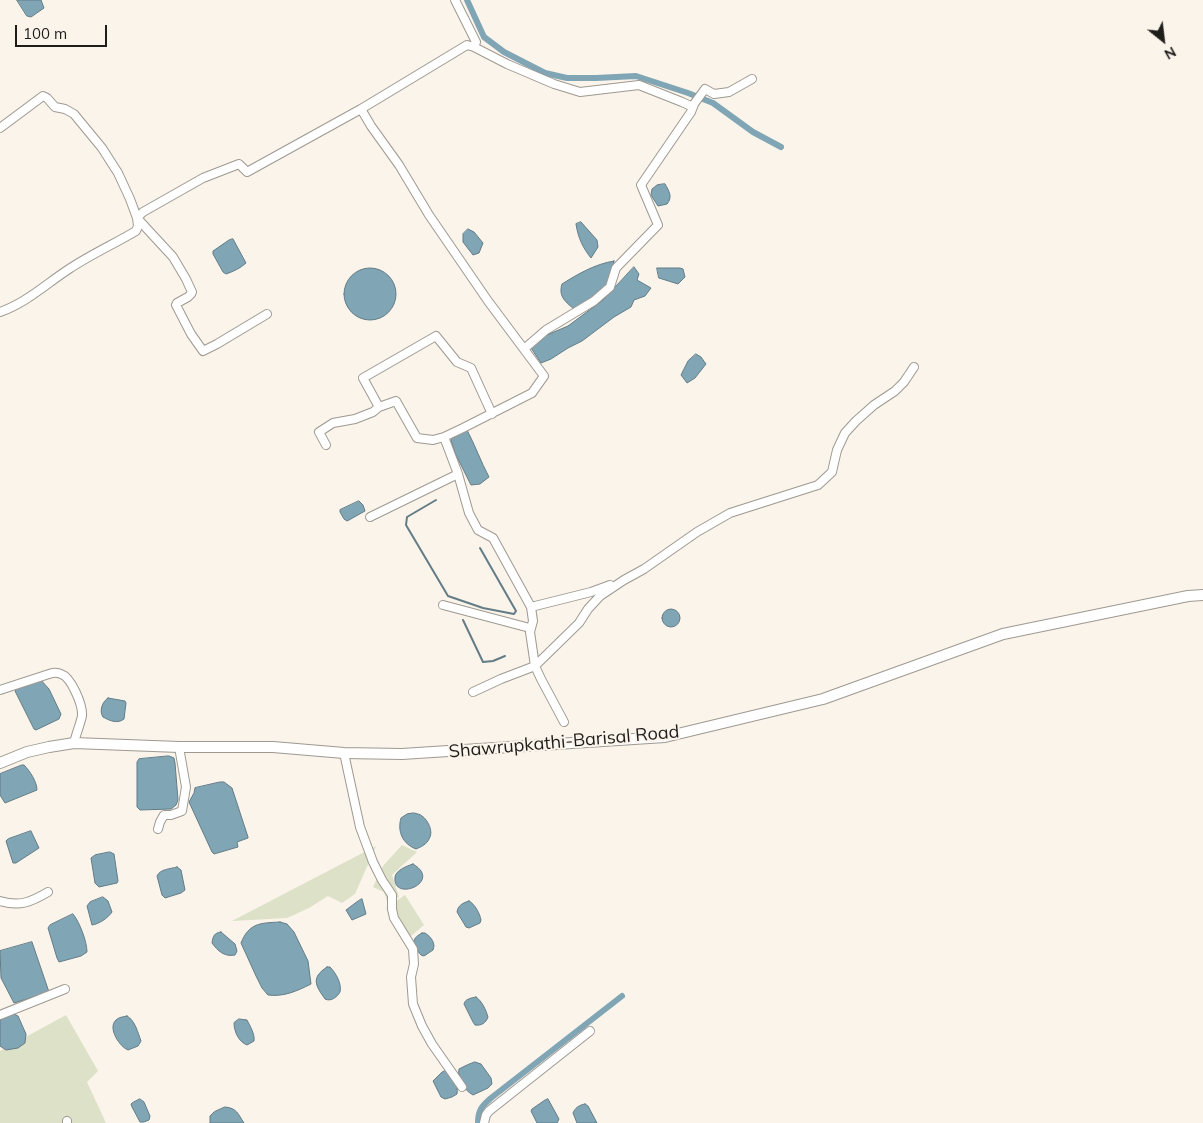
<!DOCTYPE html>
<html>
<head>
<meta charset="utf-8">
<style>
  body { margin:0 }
  #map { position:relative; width:1203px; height:1123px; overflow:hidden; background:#faf4eb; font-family:Mulish,sans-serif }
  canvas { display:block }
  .north { position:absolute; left:1138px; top:15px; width:50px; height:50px; -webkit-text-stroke:4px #faf4eb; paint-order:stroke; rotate:151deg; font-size:14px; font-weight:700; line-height:20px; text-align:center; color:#1f1d1a }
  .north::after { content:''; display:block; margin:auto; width:18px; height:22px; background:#1f1d1a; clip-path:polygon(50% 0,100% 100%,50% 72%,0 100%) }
  .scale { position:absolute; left:15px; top:25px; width:92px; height:22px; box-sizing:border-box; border:2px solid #1f1d1a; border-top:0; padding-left:6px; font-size:15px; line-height:18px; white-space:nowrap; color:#1f1d1a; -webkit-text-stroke:4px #faf4eb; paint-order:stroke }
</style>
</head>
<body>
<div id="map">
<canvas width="1203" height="1123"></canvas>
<div class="north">N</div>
<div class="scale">100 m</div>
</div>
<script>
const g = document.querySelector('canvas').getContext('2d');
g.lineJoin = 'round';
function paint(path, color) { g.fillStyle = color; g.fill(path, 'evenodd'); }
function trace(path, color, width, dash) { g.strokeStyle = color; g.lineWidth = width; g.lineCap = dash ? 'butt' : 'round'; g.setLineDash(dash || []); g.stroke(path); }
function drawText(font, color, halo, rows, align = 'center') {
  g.font = font + ' Mulish,sans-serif'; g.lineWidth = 4; g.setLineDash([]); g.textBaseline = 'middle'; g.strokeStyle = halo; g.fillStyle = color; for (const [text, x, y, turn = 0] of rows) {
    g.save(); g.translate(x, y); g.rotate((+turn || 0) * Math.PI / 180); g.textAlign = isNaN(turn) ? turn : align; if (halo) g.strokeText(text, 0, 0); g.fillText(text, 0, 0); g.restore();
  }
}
paint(new Path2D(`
  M402 845 417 852 392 875 399 897 388 904 384 892 373 887 383 866Z
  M376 846 355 894 342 903 328 896 309 908 287 918 232 921Z
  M405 895 424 925 405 941 386 908Z
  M66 1015 98 1071 87 1082 106 1123H0V1051Z`), '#dce1c7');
const water = new Path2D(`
  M17 0H41L44 8 31 17 27 16Z
  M665 184C669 191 673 197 667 204L658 206 651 195 652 189 657 185Z
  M581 222 597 240 598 247 591 258C583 248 578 238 576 224Z
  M468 229 474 232 483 243 479 253 473 255 463 242V234Z
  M233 239 246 263C241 268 232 272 226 274L223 272 213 254V251L229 240Z
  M614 261 608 282 599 294 575 310C566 302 558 297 562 284 578 274 595 264 614 261Z
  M634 267 639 274 637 280 651 288 645 296 634 300 631 307 614 317 582 341 568 348 551 359 541 363 531 348 547 335 568 326 603 300Z
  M657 268H680L683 269 685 277 678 284 659 278Z
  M344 294a26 26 0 1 1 52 0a26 26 0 1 1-52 0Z
  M696 354 701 357 706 364 695 378 687 383 681 375 688 361Z
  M467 430C475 445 481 462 489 477L480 484 471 485 455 453 451 440Z
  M359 501 363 505 365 511 349 520 347 521 344 519 340 512V510Z
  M662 618a9 9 0 1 1 18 0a9 9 0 1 1-18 0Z
  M36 679H40L49 689 61 714 59 719 36 730 34 729 15 691 17 689Z
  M108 698 125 701 126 703 124 719C118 724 110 721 103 717 99 711 102 702 108 698Z
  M169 756 174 758 175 763 178 800 176 805 171 809 140 810 137 807V762L139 759Z
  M22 765H24C30 771 37 782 37 790L5 803 0 795V774Z
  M220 782H224L232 788 248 837V838L237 842 238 847 214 854 212 852 189 802 194 793 195 788Z
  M414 813C417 814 420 814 422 816 428 820 434 832 429 839 427 844 421 847 416 849 403 844 397 832 401 818L407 814Z
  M31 831 39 848 16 863H13L6 841 8 839Z
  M110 852 114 854 118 881 117 883 99 887 95 883 91 858 95 855Z
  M413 864C444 882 392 903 395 877 396 870 407 866 413 864Z
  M177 867 181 870 185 890 181 893 165 898 162 895 157 876C160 869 170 869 177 867Z
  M103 897 108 901 112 912C108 918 99 924 92 925L87 906 90 902Z
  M362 899 366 914 352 920 346 910 358 901Z
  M469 901C475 904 480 914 481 920L480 923 469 928 466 927 457 912C458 905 463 903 469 901Z
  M73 914C79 921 87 941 87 952L81 956 59 962 57 958 48 928 50 925Z
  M280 922 287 924 294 932 308 961 311 984C297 991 284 997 268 995L262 988 256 976 241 943C249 923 260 923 280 922Z
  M221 932 235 944 237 951 235 955C224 957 218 951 212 943 213 936 214 933 221 932Z
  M422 933H425C431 937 436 943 433 950L424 956 421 955C413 946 409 940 422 933Z
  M32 942 49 992 14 1003 1 978 0 951Z
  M327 967H330C336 973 342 984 340 992 337 997 331 1002 325 999 316 986 310 978 327 967Z
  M476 997C482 1001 486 1010 488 1017 486 1023 481 1026 475 1025L473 1022 464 1004C465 999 471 998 476 997Z
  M14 1014 18 1016 26 1034 25 1043 18 1048 6 1050 0 1046V1020L7 1016Z
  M127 1016C135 1020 138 1033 141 1041L138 1046 128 1050C120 1047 107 1028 116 1020 119 1017 123 1017 127 1016Z
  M239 1019 247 1020C250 1026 255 1034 254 1041L247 1045C239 1042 234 1032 234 1023Z
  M475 1062 481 1064 491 1078 492 1084 488 1088 473 1095C464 1090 457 1079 459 1069L467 1065Z
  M445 1071C452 1076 459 1085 457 1094L452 1097 445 1099 441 1097 433 1081 442 1072Z
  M140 1099 144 1102 150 1116 149 1120 144 1122H140L132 1107 131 1104 132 1103Z
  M548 1099 559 1119 557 1123H537L531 1111 532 1109 545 1100Z
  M585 1104 588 1106 597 1123H577L573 1113C575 1108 579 1105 585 1104Z
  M225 1107C237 1108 238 1114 244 1123H210V1116L214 1112Z`);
paint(water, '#80a5b5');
trace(water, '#637c86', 1);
trace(new Path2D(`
  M436 500 407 517 406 525 448 596 483 608 514 614 516 611 480 548
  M463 620 483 662 493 661 505 656`), '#637c86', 2);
trace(new Path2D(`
  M467 0 484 37 504 52 545 73 567 78H596L636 76 688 93 713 103 753 132 781 147
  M478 1123C478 1110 482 1106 491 1098L622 996`), '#80a5b5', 6);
const minor = new Path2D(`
  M455 0 476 42 474 47
  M361 109 371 126 399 165 429 215 488 301 544 376 532 393 463 428 444 437 458 474 469 513 478 530 493 538 531 607 533 621 530 632 535 666 501 679 473 692
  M0 128 43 96 47 98 55 107 65 109 74 114 102 148 118 173 130 199 137 218 173 257 186 279 192 292 191 294 188 297 177 303 176 305 191 334 203 351 217 344 267 314
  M0 312C26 303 46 284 69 269 90 255 114 244 136 231L138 226 137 218 143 212 203 178 239 164 247 172 361 109 467 45 474 47 507 64 554 84 580 92 639 85 682 102 693 107
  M524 349 546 330 594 301 610 287 616 268 658 225 641 185 691 112 694 104 705 89 714 94 729 92 752 79
  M379 407 363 378 436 336 457 362 471 368 492 414
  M326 445 319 432 333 423 355 419 373 412 379 407 396 401 417 438 433 440 444 437
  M370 517 458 474
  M443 605 526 627
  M531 607 591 592 610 585
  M0 690 49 674C52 673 57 672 61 674 71 677 83 705 82 716 80 725 76 734 74 743
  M564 722 541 679 535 666 579 623 588 609 600 596 624 580 644 569 697 532 730 513 818 485 832 472 837 450 845 433 856 421 874 405 895 391 904 382 914 367
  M344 753 360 827 373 862 382 880 392 895V909L394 918 413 949 414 964 411 977 413 1004 422 1026 432 1044 462 1087
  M158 829 160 822 164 815H171L182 811 186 787 179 747
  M0 901C20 907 31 902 48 892
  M0 1015 65 989
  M67 1121V1123
  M484 1123 486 1115 489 1111 590 1031`);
const secondary = new Path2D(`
  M0 763 27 752 49 747 74 743 179 747H273L344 753 402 754 665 737 823 699 1003 634 1188 596 1203 595`);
trace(minor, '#9e9991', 10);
trace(secondary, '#9e9991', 12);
trace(minor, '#fff', 8);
trace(secondary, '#fff', 10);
drawText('18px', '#1f1d1a', '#faf4eb', [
  ["Shawrupkathi-Barisal Road",564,742,-5]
]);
</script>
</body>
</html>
